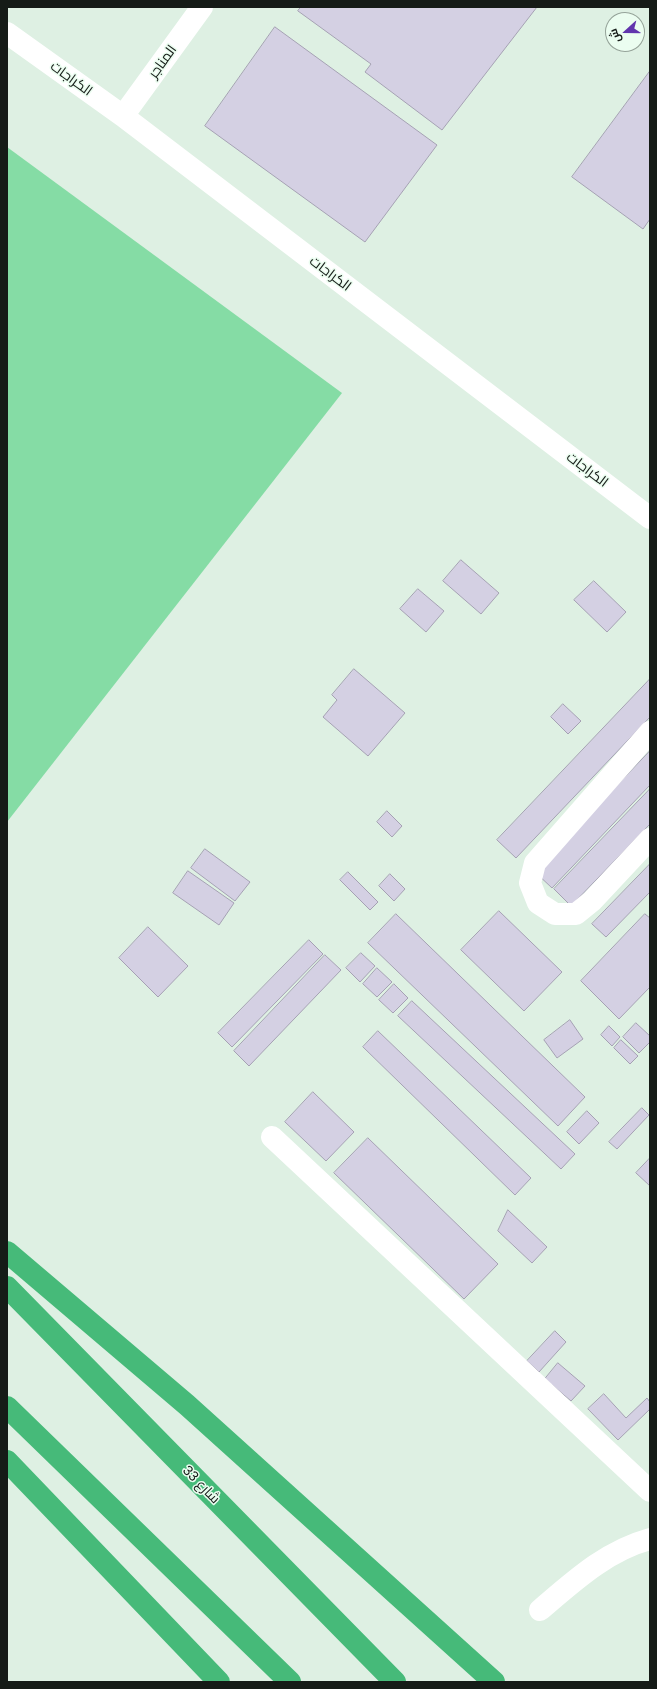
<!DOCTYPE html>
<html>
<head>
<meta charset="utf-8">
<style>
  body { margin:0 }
  #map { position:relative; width:657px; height:1689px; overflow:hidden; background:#def0e3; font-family:Arial,Cairo,sans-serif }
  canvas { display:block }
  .frame { position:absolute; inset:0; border:8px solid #151b17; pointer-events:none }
  .north { position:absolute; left:605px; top:12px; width:40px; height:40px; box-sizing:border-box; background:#ebfdf0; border:1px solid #95a399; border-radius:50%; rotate:249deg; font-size:11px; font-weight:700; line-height:16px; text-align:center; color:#151b17 }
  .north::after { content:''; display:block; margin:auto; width:14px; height:18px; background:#6135ad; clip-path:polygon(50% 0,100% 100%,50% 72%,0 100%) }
</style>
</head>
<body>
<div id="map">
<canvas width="657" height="1689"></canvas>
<div class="frame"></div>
<div class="north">ش</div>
</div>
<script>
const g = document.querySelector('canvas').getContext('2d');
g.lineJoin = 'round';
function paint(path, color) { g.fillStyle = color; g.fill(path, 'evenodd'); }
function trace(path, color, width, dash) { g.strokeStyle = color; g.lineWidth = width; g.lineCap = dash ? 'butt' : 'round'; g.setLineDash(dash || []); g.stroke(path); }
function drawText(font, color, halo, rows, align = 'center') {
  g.font = font + ' Arial,Cairo,sans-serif'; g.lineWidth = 3; g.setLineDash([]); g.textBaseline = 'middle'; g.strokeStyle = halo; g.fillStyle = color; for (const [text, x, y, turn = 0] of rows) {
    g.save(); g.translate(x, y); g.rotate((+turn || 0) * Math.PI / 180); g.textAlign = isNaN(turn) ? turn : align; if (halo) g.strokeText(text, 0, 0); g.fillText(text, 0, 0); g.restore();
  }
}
paint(new Path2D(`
  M7 147 342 393 7 822Z`), '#85dca5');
const building = new Path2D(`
  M301 7H537L442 130 365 72 371 64 298 11Z
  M275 27 437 145 365 242 205 126Z
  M650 71V219L643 229 572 177Z
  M461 560 499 593 481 614 443 581Z
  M594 581 626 612 607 632 574 600Z
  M418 589 444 611 426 632 400 609Z
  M354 669 405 713 368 756 323 717 337 700 332 695Z
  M650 679V717L516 858 497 840Z
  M563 704 581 721 568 734 551 717Z
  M650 751V785L552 888 535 872Z
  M650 789V824L571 906 554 889Z
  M387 811 402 826 392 837 377 822Z
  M205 849 250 882 235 901 191 868Z
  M650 864V892L606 937 592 924Z
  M188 871 234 903 219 925 173 893Z
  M348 872 378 902 370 910 340 880Z
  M390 874 405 889 394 901 379 886Z
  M499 911 562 972 524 1011 461 950Z
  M396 914 585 1097 558 1126 368 943Z
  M645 914 650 918V987L619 1019 581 981Z
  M148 927 188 966 158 997 119 958Z
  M309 940 323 954 232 1047 218 1033Z
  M361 953 375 966 360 982 346 968Z
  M325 955 341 970 249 1066 234 1051Z
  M377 968 392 982 377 997 363 984Z
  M394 984 408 998 393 1013 379 1000Z
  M412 1001 575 1154 561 1169 398 1016Z
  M570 1020 583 1039 557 1058 544 1040Z
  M636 1023 650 1036V1042L639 1053 623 1037Z
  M609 1026 620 1037 612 1046 601 1035Z
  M378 1031 531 1178 515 1195 363 1047Z
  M621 1040 638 1056 630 1064 614 1048Z
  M313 1092 354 1132 326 1161 285 1122Z
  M642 1108 649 1115 617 1149 609 1142Z
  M587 1111 599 1123 579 1144 567 1132Z
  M368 1138 498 1264 464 1299 334 1173Z
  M650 1158V1186L636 1173Z
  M508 1210 547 1247 532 1263 498 1231Z
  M555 1331 566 1342 539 1372 527 1361Z
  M558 1363 585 1386 571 1401 545 1379Z
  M604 1394 626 1418 647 1398 650 1402V1409L618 1440 588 1409Z`);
paint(building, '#d4d0e3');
trace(building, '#a5a1b3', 1);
trace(new Path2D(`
  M7 33 123 116 650 518
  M123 116 202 7
  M650 732 535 863 530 883 538 903 555 914H576L592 901 650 839
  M272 1137 650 1491
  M540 1610C574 1581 606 1551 650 1539`), '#fff', 22);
trace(new Path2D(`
  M7 1252 187 1405 494 1682
  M7 1287 395 1682
  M7 1407 290 1682
  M7 1461 219 1682`), '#46ba79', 22);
drawText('14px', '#151b17', '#ebfdf0', [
  ["المناجر",163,62,-54],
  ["الكراجات",71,79,36],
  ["الكراجات",330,274,37],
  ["الكراجات",587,470,37],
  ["شارع 33",201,1485,46]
]);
</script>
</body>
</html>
